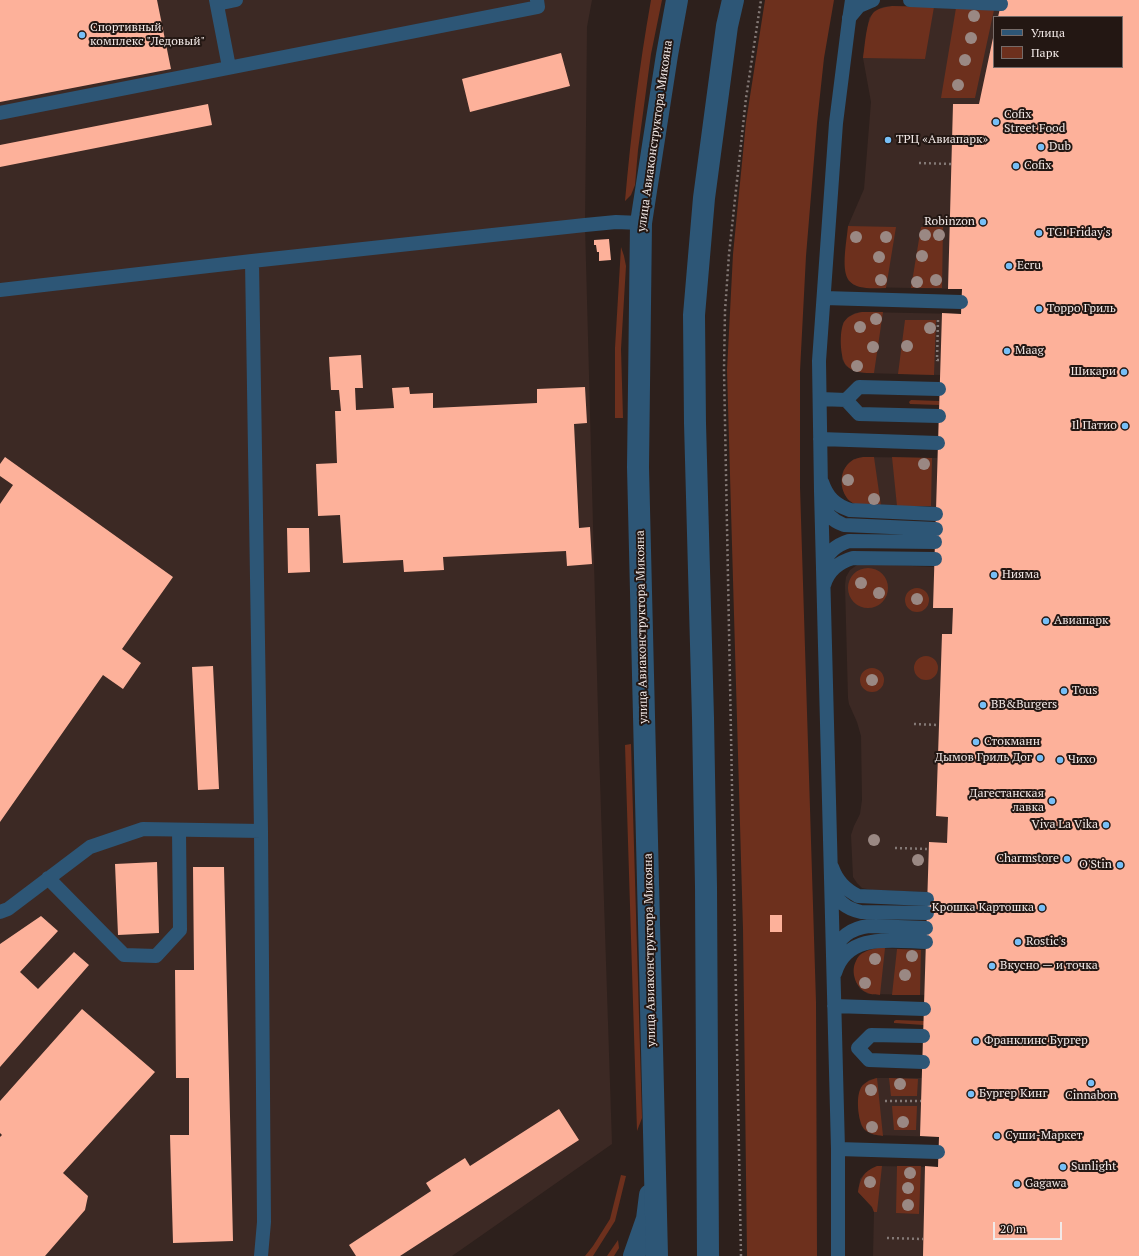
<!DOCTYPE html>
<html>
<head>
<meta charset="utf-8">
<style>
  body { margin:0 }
  #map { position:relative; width:1139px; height:1256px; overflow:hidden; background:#2d201c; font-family:"PT Serif",serif }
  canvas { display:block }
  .legend { position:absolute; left:993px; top:16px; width:130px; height:52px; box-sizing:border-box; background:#231713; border:1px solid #766b68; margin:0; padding:5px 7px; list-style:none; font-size:12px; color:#f2e9e7 }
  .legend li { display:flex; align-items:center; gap:8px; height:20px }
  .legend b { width:20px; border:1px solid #766b68 }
  .scale { position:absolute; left:993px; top:1222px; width:69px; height:18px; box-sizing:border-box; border:2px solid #f2e9e7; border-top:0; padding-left:5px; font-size:12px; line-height:14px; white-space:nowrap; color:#f2e9e7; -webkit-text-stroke:3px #231713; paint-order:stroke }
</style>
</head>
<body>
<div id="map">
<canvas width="1139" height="1256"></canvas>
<ul class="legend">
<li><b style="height:5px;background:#2d5676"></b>Улица</li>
<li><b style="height:11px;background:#6d301d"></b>Парк</li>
</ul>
<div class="scale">20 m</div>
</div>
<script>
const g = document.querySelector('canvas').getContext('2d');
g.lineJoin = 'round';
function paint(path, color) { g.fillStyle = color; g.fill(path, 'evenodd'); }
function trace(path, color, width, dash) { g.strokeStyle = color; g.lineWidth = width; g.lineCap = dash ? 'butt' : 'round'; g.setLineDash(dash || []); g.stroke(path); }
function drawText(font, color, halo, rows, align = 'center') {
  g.font = font + ' "PT Serif",serif'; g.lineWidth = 4; g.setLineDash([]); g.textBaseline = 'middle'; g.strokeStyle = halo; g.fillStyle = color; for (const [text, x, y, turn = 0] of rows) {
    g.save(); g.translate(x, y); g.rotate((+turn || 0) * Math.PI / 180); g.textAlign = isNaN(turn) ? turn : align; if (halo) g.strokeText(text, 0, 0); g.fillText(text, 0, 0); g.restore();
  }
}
paint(new Path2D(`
  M0 0H592L587 27 585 225 599 750 612 1144 452 1256H0Z
  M1139 0V1256H873L874 1212 872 1207 858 1192 860 1179 865 1173 877 1166 938 1167 939 1137 874 1135 866 1131 861 1125 859 1115 858 1099 860 1090 863 1085 869 1080 877 1078H922L925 995 868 994 860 989 856 982 854 970 856 961 861 954 877 948 926 950 928 892 872 890 862 888 857 883 853 877 851 835 854 826 860 814 862 800 861 736 857 722 849 704 848 698 845 585 846 577 850 570 857 565 869 564 934 567 936 507 866 505 848 500 844 493 842 477 843 471 848 464 854 459 863 457 937 458 940 375 863 373 854 371 846 366 842 359V333L843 323 848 317 855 313 862 312 961 314 962 289 861 287 854 285 848 280 846 273 848 226 864 189 871 102 863 58 869 18 875 11 883 7 892 6 999 10ZM994 17H1122V67H994Z`), '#3c2924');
paint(new Path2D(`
  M651 0H662L651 54 638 150 635 185 631 195 625 201C631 134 639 67 651 0Z
  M765 0H834L824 58 817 123 806 256 800 371V487L816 1002 817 1256H747L743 929 727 370 733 254 746 122Z
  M892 6 934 7 925 59 863 58C865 46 866 20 874 12 879 8 886 7 892 6Z
  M956 8 994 10 975 98H941Z
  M848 226 896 227 886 288C878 288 868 289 860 287 856 286 850 283 848 279 841 268 847 239 848 226Z
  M921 227H943L942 288H911Z
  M621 247 624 256 626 266 621 349 623 418H615V348Z
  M862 312H883L874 373C864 373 853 373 846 365 840 358 839 331 844 322 848 316 855 313 862 312Z
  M905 320H936L934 375 898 374Z
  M911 400 939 401V405L910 404 909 402Z
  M863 457H874L881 506C873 505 862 507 855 504 840 498 837 474 849 463 853 459 858 458 863 457Z
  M892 457 932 458 931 506H897Z
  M848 588a20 20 0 1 1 40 0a20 20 0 1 1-40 0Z
  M905 600a12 12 0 1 1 24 0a12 12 0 1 1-24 0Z
  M914 668a12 12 0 1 1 24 0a12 12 0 1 1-24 0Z
  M860 680a12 12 0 1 1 24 0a12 12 0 1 1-24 0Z
  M631 744 642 1118 637 1131 625 745Z
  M877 948H885L880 995C876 994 871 995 868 993 856 989 850 972 856 961 859 952 869 950 877 948Z
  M897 949 921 950 920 995H892Z
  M896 1020 924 1021V1025L894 1023V1021Z
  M877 1078 883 1136C876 1135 870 1134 865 1130 858 1123 856 1099 860 1090 862 1083 870 1080 877 1078Z
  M889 1078 918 1079 917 1096H891Z
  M892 1106H917L916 1130H894Z
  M877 1166H882L877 1212H874L872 1207 858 1192C860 1178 864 1171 877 1166Z
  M897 1166H921L919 1214 896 1213Z
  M621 1175 626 1176 615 1221 593 1256H585L593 1246 610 1219Z
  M618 1240 619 1248 614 1256H607Z`), '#6d301d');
paint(new Path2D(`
  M0 0H157L171 69 0 102Z
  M1002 0H1139V1256H923L925 1166 938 1167 939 1137 920 1136 929 842 947 843 948 817 936 816 942 634H952L953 608H933L942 313 961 314 962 289H948L953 104H979L993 38 994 67H1122V17H998Z
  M561 53 570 86 470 112 462 79Z
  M208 104 212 125 0 167V145Z
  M609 239 611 260 599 261V252H597L596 245H594V240Z
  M361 355 363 388H355L356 410 394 408 392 388 409 387 410 394 433 393V408L537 403V389L585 387 587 423 574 424 579 528 590 527 592 564 567 566 566 551 443 557 444 570 404 572 403 560 343 563 340 515 318 516 316 464 337 463 335 411H341L339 390H331L329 357Z
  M5 457 173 577 122 649 141 663 123 689 103 675 0 822V504L13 485 0 476V464Z
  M287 528H309L310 572 288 573Z
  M213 666 219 789 198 790 192 667Z
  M157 862 159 933 118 935 115 864Z
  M193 867H224L233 1241 173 1243 170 1135H189V1078H176L175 970H194Z
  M770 915H782V932H770Z
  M41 916 58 931 20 972 38 989 74 952 89 965 0 1067V944Z
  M82 1009 155 1072 63 1173 88 1196 85 1210 45 1256H0V1137L2 1135 0 1133V1101Z
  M559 1109 579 1140 400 1256H356L349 1245 431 1191 426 1183 465 1158 470 1166Z`), '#fdb19a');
trace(new Path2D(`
  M919 163 951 164
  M938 320 937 360H941
  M914 724 939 725
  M895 848 929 849
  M885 1101H921
  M887 1238 923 1239
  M741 1256 724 370 725 311 729 254 746 98 761 0`), '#847976', 2.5, [2, 3]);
trace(new Path2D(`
  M216 0 229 67
  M910 0 1001 4
  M217 4 236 0
  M849 18 859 6 873 0
  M0 113 538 7 537 0
  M252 261 261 831 264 1222 261 1256
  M0 290 252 261 585 225 616 222 641 223
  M824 298 961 302
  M820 399 846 400
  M939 416 859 414 846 400 859 387 939 389
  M820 439 938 443
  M822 482C827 497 835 505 850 510L936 514
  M822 502C825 514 833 521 844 525L936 529
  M823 566C827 552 836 545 849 541L935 542
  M824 585C828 571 839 562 853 558L935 559
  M832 867C837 881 845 889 858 896L927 899
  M48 878 124 955 156 956 180 930 179 830
  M832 888C837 902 847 909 861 912L927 913
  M0 912 8 909 90 847 143 829 261 831
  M834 955C837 937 852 928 869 926L926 928
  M835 973C847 932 892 941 926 942
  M834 1006 924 1009
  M923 1062 869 1060 858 1048 871 1035 923 1036
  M838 1149 938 1152
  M838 1256V1149L821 491 819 361 836 123 849 20 852 0`), '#2d5676', 14);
trace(new Path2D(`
  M634 1256 647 1219 650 1195`), '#2d5676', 22);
trace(new Path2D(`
  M657 1256 638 467 641 223 667 55 677 0
  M708 1256 706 887 703 718 695 423 694 315 704 198 727 26 733 0`), '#2d5676', 22);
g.fillStyle = '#9a8883';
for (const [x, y] of [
  [974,16],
  [971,38],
  [965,60],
  [958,85],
  [925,235],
  [939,235],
  [856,237],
  [886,237],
  [922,256],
  [879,257],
  [881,280],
  [936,280],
  [917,282],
  [876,319],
  [860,327],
  [930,328],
  [907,346],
  [873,347],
  [857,366],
  [924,464],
  [848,480],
  [874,499],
  [861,583],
  [879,593],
  [917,599],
  [872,680],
  [874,840],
  [918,860],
  [912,956],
  [875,959],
  [905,975],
  [865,983],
  [900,1084],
  [871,1090],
  [903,1122],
  [872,1127],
  [910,1173],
  [870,1182],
  [908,1188],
  [908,1205]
]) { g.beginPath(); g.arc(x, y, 6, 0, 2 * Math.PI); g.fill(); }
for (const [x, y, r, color] of [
  [82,35,4,"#77bff7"],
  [996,122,4,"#77bff7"],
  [888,140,4,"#77bff7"],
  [1041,147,4,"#77bff7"],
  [1016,166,4,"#77bff7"],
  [983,222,4,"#77bff7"],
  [1039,233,4,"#77bff7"],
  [1009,266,4,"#77bff7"],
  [1039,309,4,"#77bff7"],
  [1007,351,4,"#77bff7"],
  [1124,372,4,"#77bff7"],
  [1125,426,4,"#77bff7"],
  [994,575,4,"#77bff7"],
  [1046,621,4,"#77bff7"],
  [1064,691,4,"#77bff7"],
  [983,705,4,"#77bff7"],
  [976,742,4,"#77bff7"],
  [1040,758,4,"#77bff7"],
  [1060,760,4,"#77bff7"],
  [1052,801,4,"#77bff7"],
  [1106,825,4,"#77bff7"],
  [1067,859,4,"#77bff7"],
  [1120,865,4,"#77bff7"],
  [1042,908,4,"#77bff7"],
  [1018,942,4,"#77bff7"],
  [992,966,4,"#77bff7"],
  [976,1041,4,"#77bff7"],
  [1091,1083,4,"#77bff7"],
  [971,1094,4,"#77bff7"],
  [997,1136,4,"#77bff7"],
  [1063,1167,4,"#77bff7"],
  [1017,1184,4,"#77bff7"]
]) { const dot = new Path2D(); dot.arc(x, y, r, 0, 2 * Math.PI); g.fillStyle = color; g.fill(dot); trace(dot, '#231713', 1.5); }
drawText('12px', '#f2e9e7', '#231713', [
  ["Спортивный",90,28],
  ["комплекс \"Ледовый\"",90,42],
  ["Cofix",1004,115],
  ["Street Food",1004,129],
  ["ТРЦ «Авиапарк»",896,140],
  ["Dub",1049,147],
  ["Cofix",1024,166],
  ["Robinzon",975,222,"right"],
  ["TGI Friday's",1047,233],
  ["Ecru",1017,266],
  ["Торро Гриль",1047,309],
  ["Maag",1015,351],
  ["Шикари",1116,372,"right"],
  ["Il Патио",1117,426,"right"],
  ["Нияма",1002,575],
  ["Авиапарк",1054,621],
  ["Tous",1072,691],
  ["BB&Burgers",991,705],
  ["Стокманн",984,742],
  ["Дымов Гриль Дог",1032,758,"right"],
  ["Чихо",1068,760],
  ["Дагестанская",1044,794,"right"],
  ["лавка",1044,808,"right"],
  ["Viva La Vika",1098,825,"right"],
  ["Charmstore",1059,859,"right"],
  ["O'Stin",1112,865,"right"],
  ["Крошка Картошка",1034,908,"right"],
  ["Rostic's",1026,942],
  ["Вкусно — и точка",1000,966],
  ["Франклинс Бургер",984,1041],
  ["Бургер Кинг",979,1094],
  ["Cinnabon",1091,1096,"center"],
  ["Суши-Маркет",1005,1136],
  ["Sunlight",1071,1167],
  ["Gagawa",1025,1184]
], 'left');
drawText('12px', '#f2e9e7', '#231713', [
  ["улица Авиаконструктора Микояна",655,136,-82],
  ["улица Авиаконструктора Микояна",642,627,-91],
  ["улица Авиаконструктора Микояна",650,950,-91]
]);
</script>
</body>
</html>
